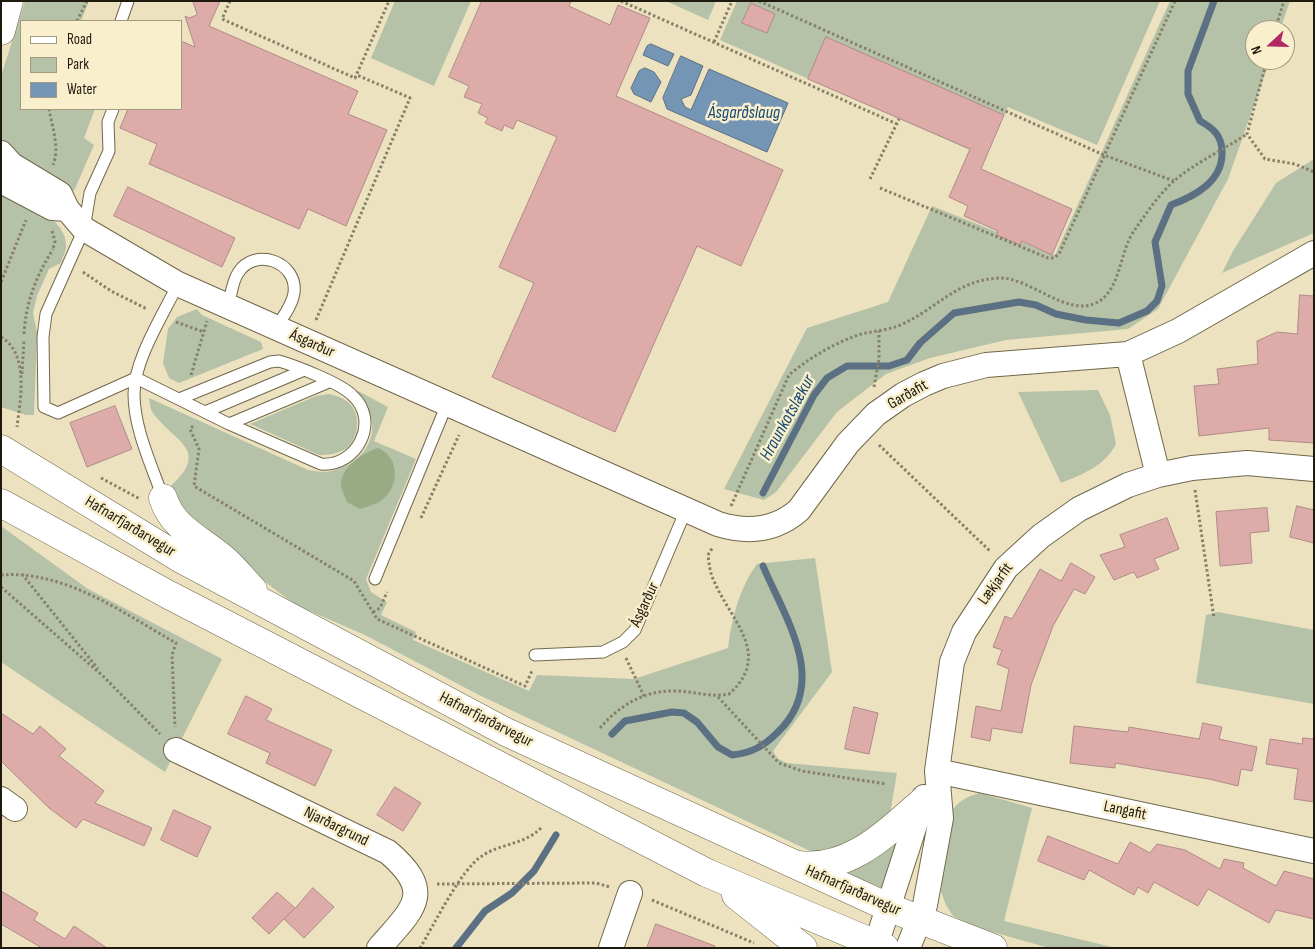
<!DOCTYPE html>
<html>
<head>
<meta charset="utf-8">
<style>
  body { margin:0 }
  #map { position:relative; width:1315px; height:949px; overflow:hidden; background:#ece2c0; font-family:"Sofia Sans Condensed",sans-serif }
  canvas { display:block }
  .frame { position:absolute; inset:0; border:2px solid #1e1a0e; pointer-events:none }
  .legend { position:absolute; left:20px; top:20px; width:162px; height:90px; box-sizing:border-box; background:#f9efcd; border:1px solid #a19a81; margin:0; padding:6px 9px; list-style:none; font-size:15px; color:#1e1a0e }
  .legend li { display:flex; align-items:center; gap:10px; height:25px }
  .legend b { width:25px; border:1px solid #a19a81 }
  .north { position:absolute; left:1245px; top:20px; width:50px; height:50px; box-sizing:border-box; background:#f9efcd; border:1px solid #a19a81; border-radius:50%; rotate:249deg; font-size:14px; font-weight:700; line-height:20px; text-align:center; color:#1e1a0e }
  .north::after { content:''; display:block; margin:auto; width:18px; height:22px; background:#b32863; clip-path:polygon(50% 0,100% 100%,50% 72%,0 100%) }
</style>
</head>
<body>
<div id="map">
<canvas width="1315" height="949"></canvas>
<div class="frame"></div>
<ul class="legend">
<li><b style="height:6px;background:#fff"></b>Road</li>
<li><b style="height:14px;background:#b5c2a7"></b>Park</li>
<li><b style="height:14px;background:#7595b4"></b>Water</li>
</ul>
<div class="north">N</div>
</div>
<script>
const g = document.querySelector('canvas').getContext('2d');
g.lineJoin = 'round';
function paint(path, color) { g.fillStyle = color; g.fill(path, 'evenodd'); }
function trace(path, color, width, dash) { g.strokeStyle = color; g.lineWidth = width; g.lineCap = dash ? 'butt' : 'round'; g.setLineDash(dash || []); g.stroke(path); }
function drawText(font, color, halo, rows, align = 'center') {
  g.font = font + ' "Sofia Sans Condensed",sans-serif'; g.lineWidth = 5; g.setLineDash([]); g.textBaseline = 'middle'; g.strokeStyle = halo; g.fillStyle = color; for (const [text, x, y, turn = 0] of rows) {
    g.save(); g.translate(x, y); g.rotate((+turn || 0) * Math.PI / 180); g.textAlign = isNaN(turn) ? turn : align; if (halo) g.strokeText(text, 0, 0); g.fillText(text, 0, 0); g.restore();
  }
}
paint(new Path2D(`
  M25 1H89L81 21H21V109H95L84 138 94 145 74 191 14 158 1 137V76Z
  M395 1H471L434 86 371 58Z
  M666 1H716L708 20Z
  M737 1H1160L1097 145 1008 107 986 157 720 40Z
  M1170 1H1290L1280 30H1255V60H1270L1228 179 1158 309 1128 329 1006 340 930 358 886 374 837 412 776 492 764 500 724 489 807 328 888 302 932 206 1055 255Z
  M1314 159V233L1222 273 1233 251 1276 183Z
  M1 190C22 201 69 218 66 248 65 253 62 258 61 263L49 269 37 296 33 313 37 332 34 415H26L1 407Z
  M197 309 202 315 261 342 263 349 179 383 169 378 163 363 168 329 177 317Z
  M1098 390 1110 415 1116 444C1105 466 1083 474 1061 483L1018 392Z
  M355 391 360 392 388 407 374 441 416 459 366 579 371 592 387 602 381 615 416 632 413 640 529 691 537 675 634 679 728 648C732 618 739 589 757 564L815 558 832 672 773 751 778 759 787 763 897 773 887 832 825 858 479 695 365 635 296 605 197 531 171 486C211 449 174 442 153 413 150 409 150 403 149 398L308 470C315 471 324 473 331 471 359 465 381 440 369 411 366 404 359 397 355 391Z
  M329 394C337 396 344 398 350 404 361 415 359 440 345 449 338 454 328 455 319 455L250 424 316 396Z
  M1 526 88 589 222 659 165 772 1 662Z
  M1218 612 1314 630V704L1196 683 1206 615Z
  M980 793 1032 808 1004 921 1116 948H1049L975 927 953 916 946 905 941 891 950 814C958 801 965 797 980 793Z
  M898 839 883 888 843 873Z`), '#b5c2a7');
paint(new Path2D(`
  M378 448C401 458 400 489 379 502 373 505 366 507 360 509L347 502C345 497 342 491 341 486 340 467 363 453 378 448Z`), '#98ab84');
const water = new Path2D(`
  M651 44 674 54 668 66 643 55 647 46Z
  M681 56 703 66 691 95 681 99 685 107 691 110 709 69 788 103 767 152 667 109 663 98Z
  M645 68 654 72 661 82 651 102 634 94 631 88 639 71Z`);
paint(water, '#7595b4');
trace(water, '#5b7082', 1);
trace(new Path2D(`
  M763 493 814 395 827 378 847 366H889L907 360 920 343 954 313 1019 302 1036 305 1056 314 1086 320 1119 323 1147 311 1157 301 1162 286 1155 242 1171 205C1195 196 1224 181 1222 150 1221 135 1213 128 1200 121L1188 94V71L1214 1
  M612 734 625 721 672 712 684 713 697 722 718 747 732 755C752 753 764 746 778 732 830 682 785 618 763 566
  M456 948 485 911 512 893 534 871 556 835`), '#5b7082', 7);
const building = new Path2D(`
  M193 1H220L209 26 358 91 348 114 387 130 346 226 308 209 299 229 149 164 157 144 120 128 128 109H181V41L195 47 185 16 189 18 197 15Z
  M482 1H571L569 6 610 25 618 5 650 18 616 96 783 170 741 266 697 246 615 432 492 377 534 283 499 267 557 137 517 120 513 129 504 125 502 131 485 123 488 118 478 113 482 104 464 97 469 86 449 77Z
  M751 3 775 14 767 33 742 23Z
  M826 37 1004 115 981 169 1072 209 1052 255 1022 241 1020 245 997 235 998 231 964 216 968 206 949 197 970 149 808 79Z
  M128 187 235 238 222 267 114 216Z
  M1300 295 1314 296V443L1269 440V428L1199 436 1194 386 1219 384 1217 369 1258 364 1257 341 1277 332 1297 334Z
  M115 406 132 449 87 467 70 423Z
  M1297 506 1314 510V543L1290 537Z
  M1267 508 1269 531 1250 533 1252 563 1220 566 1216 512Z
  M1167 518 1179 549 1154 559 1159 569 1137 578 1134 572 1114 580 1100 555 1125 547 1120 535Z
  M1071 563 1095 577 1085 594 1074 589 1053 626 1031 685 1022 733 992 728 990 741 971 737 976 706 1001 711 1009 669 997 664 1002 650 993 647 1005 616 1012 619 1040 569 1061 581Z
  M246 696 272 709 266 720 332 750 315 786 266 763 270 753 228 734Z
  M854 707 878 713 869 754 845 749Z
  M1 713 33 734 40 726 66 749 59 756 104 791 95 803 152 828 144 846 83 819 76 828 49 808 1 761Z
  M1203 723 1222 727 1219 739 1257 747 1252 771 1241 769 1238 786 1209 779 1115 763V768L1070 763 1074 726 1128 732 1129 727 1199 739Z
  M1303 738 1314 739V802L1294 799 1298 769 1266 764 1270 739 1302 744Z
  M395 787 421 803 403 831 377 815Z
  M174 810 211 827 197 857 161 840Z
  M1048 836 1118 864 1130 842 1150 853 1157 844 1185 850 1220 869 1224 859 1244 863 1243 868 1276 886 1284 871 1314 879V919L1276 910 1269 923 1208 889 1198 906 1154 882 1148 893 1138 887 1134 895 1089 870 1084 880 1038 861Z
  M313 888 334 907 304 938 284 919 294 909 269 934 252 918 277 892 295 908Z
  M1 891 38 913 34 920 65 939 74 926 107 948H42L1 924Z
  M656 924 715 946 714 948H647Z`);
paint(building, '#ddaba8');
trace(building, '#b08a88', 1);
const lane = new Path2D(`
  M121 21 128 1
  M113 109 108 122 109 151 90 193 84 229 46 314 43 337 44 407 58 413 136 378
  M228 307C231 296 232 282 238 273 255 246 298 262 294 293 292 306 282 318 276 328
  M136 378 229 424 321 464C357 467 381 421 352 395 340 383 296 366 279 361L270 362 179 399
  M205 412 302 371
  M229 424 329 382
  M163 498C152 466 134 429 134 394 134 360 163 315 178 284
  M375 579 447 404
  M535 655 603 652 623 642 635 630 686 510`);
const street = new Path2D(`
  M1 153 12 165 60 194 67 209 84 229 178 284 718 524C747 533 775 531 799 510L848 443 876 414 903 395 924 384 943 376 986 365 1128 354 1178 331 1314 253
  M1 181 52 208 67 209
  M1128 354 1158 475
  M176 750 388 852C436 893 413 909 379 948
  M937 771 1314 851
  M1 799 15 809
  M611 948 630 893
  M875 948 924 797
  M908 948 925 905 941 818 937 771 952 662 964 632 1006 568 1041 536 1079 509 1128 485 1158 475 1192 468 1247 463 1314 469`);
const secondary = new Path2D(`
  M1 31 9 1`);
const primary = new Path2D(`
  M1 449 183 560 506 732 890 908 993 948
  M163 498C173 530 203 540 226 561 236 570 244 581 253 590
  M1 503 169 595 707 873 885 948
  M798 865C850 871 885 834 922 802
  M736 895 803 948`);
trace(lane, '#70684a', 13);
trace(street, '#70684a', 26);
trace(secondary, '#70684a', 29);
trace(primary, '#70684a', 29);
trace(new Path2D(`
  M230 1 222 19 355 78 389 1
  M621 1 897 124
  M759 1 1104 155 1174 181
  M77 21 87 1
  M1275 30 1284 1
  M714 42 732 1
  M1267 60 1247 134 1265 159 1295 164 1314 172
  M49 109C52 126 60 148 53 165
  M870 179 899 119
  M880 188 1048 258H1054L1059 254 1175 1
  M52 231 55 241 53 249
  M83 272 111 291 147 309
  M1 282 26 220
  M316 320 410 98 357 75
  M176 322 204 332
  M24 334C26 301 36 277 53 249
  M1 337C30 354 20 401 17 427
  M22 374 24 340
  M191 375 207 321
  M874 387 879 359V331
  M193 426 190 429 199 449 194 486 354 581 377 619 525 686 532 671
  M879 445 990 551
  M101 478 140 499
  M1195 490 1214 618
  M731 506 789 375C809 358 833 344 858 335 871 331 885 331 898 326 935 311 955 280 999 278 1030 277 1066 317 1096 303 1121 291 1119 252 1134 231 1145 215 1159 194 1174 181 1193 164 1225 149 1247 134
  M421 518 459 435
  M22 574 98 669
  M1 575C65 570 123 613 176 643L172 655 175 727
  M1 587 103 676 160 734
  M373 612 380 608 387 592
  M626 658 644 696
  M718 697 779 763 802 771 886 784
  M600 728C619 706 644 690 675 691 694 691 710 698 729 694 773 655 731 621 714 581 710 573 709 564 708 555L713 547
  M437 884 596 883 610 887
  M652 900 754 943
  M420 948C434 925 461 869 482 856 501 843 524 845 541 828`), '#878069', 3, [2.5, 2.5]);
trace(lane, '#fff', 11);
trace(street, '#fff', 24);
trace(secondary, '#fff', 28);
trace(primary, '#fff', 28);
drawText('16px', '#1e1a0e', '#f9efcd', [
  ["Ásgarður",312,344,24],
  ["Garðafit",908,395,-30],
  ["Hafnarfjarðarvegur",130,527,31],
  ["Lækjarfit",996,584,-54],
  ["Ásgarður",645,605,-65],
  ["Hafnarfjarðarvegur",486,720,27],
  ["Langafit",1125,811,12],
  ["Njarðargrund",336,827,26],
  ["Hafnarfjarðarvegur",853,891,24]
]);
drawText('italic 18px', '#164873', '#f9efcd', [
  ["Ásgarðslaug",744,113],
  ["Hraunkotslækur",788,418,-61]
]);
</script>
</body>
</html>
